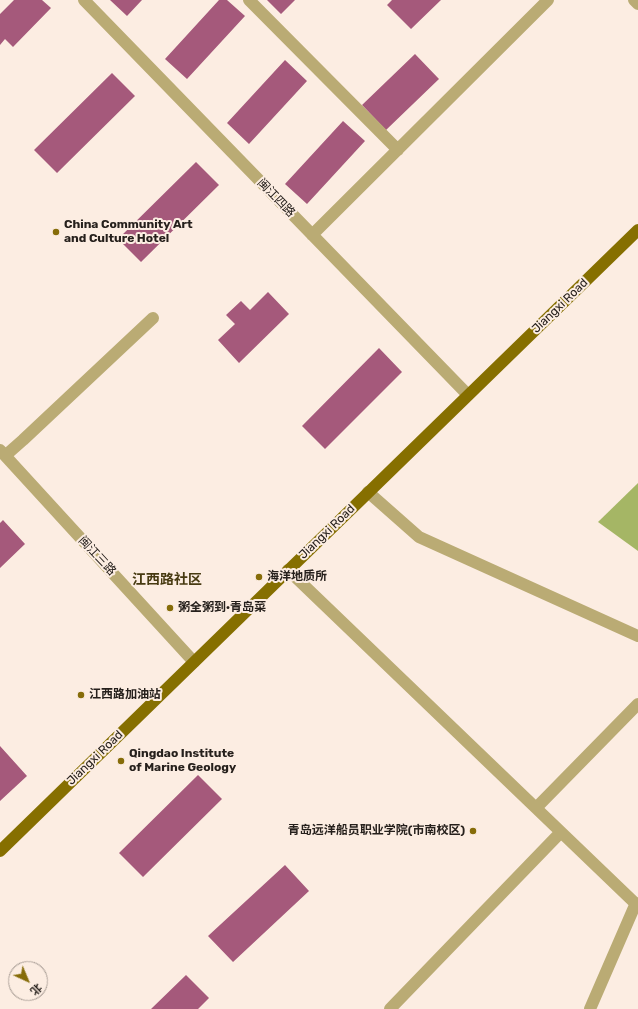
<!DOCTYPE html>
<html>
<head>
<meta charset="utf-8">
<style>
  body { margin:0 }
  #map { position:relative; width:638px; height:1009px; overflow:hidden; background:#fcede2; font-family:Rubik,"Noto Sans SC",sans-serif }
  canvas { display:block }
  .north { position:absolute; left:8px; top:961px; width:40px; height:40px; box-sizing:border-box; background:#fcede2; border:1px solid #a69b93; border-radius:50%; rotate:136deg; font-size:11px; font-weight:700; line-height:16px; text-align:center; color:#26201c }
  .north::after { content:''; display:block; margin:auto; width:14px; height:18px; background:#866c09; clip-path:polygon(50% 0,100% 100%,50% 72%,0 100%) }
</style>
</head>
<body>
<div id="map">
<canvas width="638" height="1009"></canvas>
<div class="north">北</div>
</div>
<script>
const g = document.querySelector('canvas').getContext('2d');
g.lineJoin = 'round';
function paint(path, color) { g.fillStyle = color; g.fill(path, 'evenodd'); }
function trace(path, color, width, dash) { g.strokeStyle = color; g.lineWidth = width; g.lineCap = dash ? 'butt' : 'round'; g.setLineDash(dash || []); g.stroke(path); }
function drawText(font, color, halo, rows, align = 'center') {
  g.font = font + ' Rubik,"Noto Sans SC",sans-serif'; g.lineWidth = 4; g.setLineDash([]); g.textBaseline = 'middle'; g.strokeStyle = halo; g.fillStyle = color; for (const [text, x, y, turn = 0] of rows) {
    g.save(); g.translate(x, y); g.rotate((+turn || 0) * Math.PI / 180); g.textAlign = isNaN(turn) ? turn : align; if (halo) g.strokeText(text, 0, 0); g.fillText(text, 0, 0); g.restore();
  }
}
paint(new Path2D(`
  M638 483V551L598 522Z`), '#a5b665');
paint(new Path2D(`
  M14 0H42L51 8 13 47 5 39 0 45V14Z
  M110 0H142L127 16Z
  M219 0H227L245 16 187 79 165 59Z
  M267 0H295L281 14Z
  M392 0H441L411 29 387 5Z
  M415 54 439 79 386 130 362 105Z
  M285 60 307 81 249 144 227 123Z
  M112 73 135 96 57 173 34 150Z
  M343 121 365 141 307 204 285 184Z
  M196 162 219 185 141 262 118 239Z
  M268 292 289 314 239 363 218 340 235 324 226 315 241 301 250 310Z
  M379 348 402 372 325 449 302 426Z
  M3 520 25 544 0 568V523Z
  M0 746 27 776 0 801Z
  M198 775 222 799 143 877 119 853Z
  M285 865 309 891 233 962 208 936Z
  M186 975 209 998 198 1009H151Z`), '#a5597b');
trace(new Path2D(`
  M84 0 468 395
  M249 0 398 150
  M634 0 638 4
  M312 235 548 0
  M0 450 194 662
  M6 455 23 440 153 318
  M368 492 419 537 638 636
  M288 570 638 906
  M536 808 638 704
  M390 1009 561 832
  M590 1009 636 903`), '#baab74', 12);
trace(new Path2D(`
  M0 851 638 230`), '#866f00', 12);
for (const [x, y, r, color] of [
  [56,232,4,"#866c09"],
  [259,577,4,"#866c09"],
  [170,608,4,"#866c09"],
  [81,695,4,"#866c09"],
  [121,761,4,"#866c09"],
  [473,831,4,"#866c09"]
]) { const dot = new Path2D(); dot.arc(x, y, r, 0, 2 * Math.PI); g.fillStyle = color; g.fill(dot); trace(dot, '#fcede2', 1.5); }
drawText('12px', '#26201c', '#fcede2', [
  ["闽江四路",276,198,46],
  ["Jiangxi Road",560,306,-44],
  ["Jiangxi Road",327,532,-44],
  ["闽江三路",97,556,47],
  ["Jiangxi Road",95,758,-44]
]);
drawText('bold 12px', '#26201c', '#fcede2', [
  ["China Community Art",64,225],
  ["and Culture Hotel",64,239],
  ["海洋地质所",267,577],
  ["粥全粥到·青岛菜",178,608],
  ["江西路加油站",89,695],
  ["Qingdao Institute",129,754],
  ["of Marine Geology",129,768],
  ["青岛远洋船员职业学院(市南校区)",465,831,"right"]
], 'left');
drawText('bold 14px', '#473a11', '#fcede2', [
  ["江西路社区",167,580]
]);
</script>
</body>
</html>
